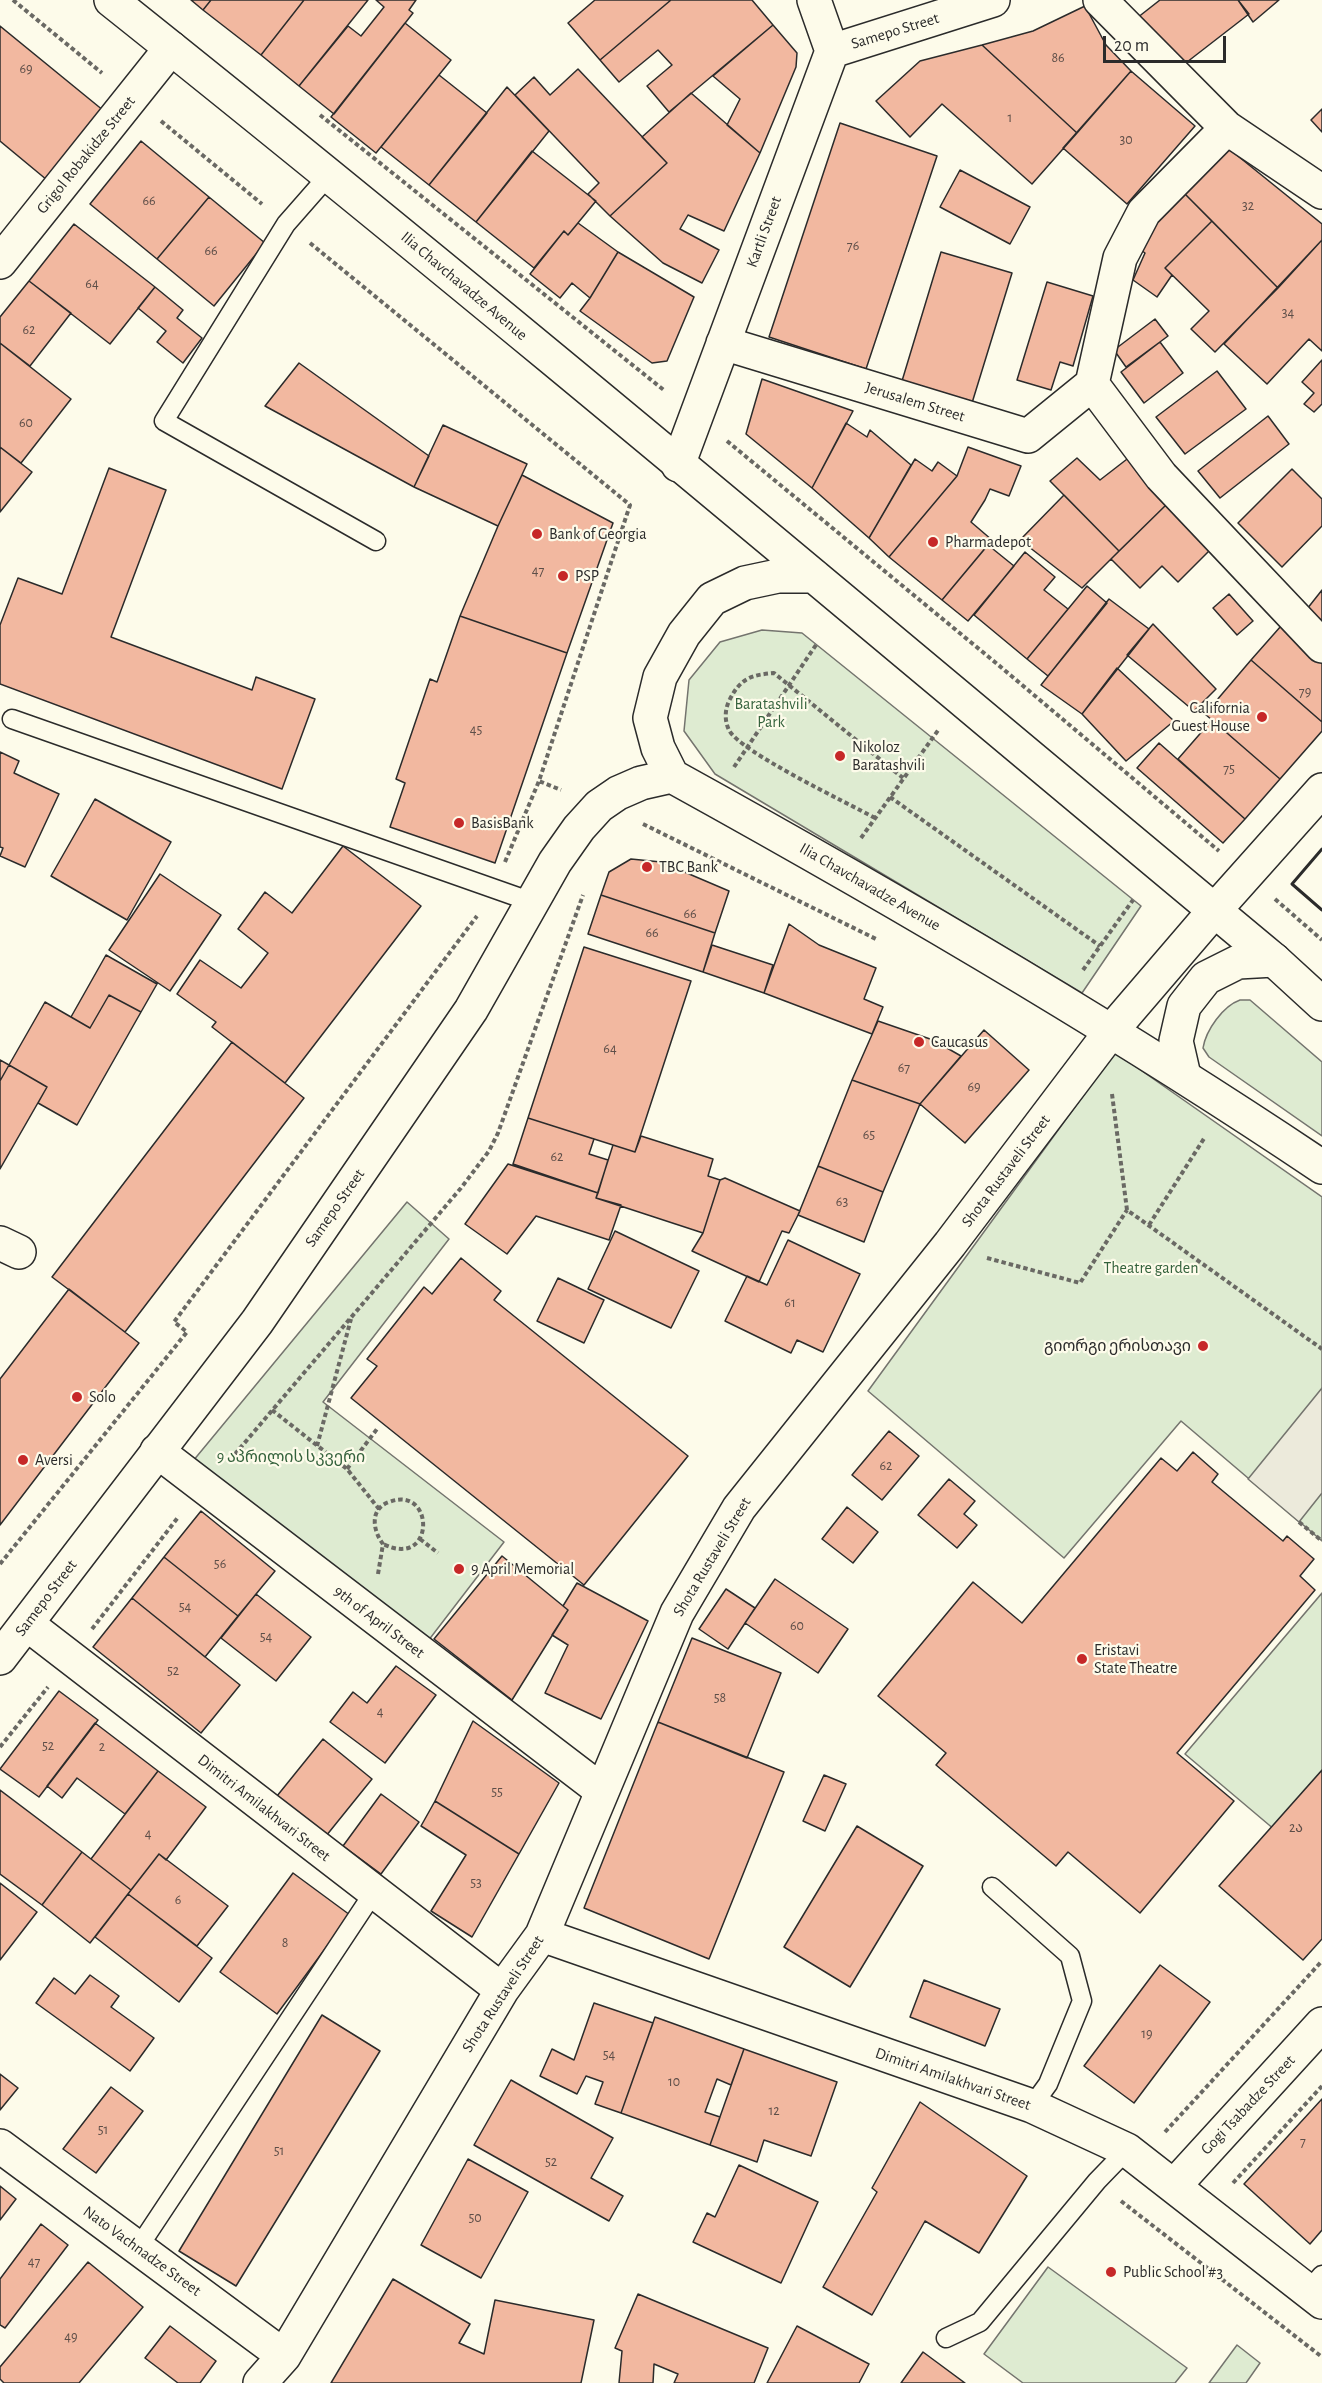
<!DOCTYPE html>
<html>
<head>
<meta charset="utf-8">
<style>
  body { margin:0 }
  #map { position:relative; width:1322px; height:2383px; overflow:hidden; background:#fdfbea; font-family:"Alegreya Sans",sans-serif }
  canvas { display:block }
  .scale { position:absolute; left:1103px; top:36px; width:123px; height:27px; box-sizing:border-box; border:3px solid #2b2b2b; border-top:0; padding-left:8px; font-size:18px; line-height:21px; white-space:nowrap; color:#2b2b2b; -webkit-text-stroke:4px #fdfbea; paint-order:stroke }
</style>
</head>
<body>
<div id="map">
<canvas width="1322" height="2383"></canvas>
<div class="scale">20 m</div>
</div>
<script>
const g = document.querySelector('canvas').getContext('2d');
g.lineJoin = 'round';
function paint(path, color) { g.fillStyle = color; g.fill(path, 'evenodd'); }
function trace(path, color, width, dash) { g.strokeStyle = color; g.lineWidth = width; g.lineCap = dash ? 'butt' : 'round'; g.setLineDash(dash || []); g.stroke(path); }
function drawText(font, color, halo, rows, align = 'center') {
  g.font = font + ' "Alegreya Sans","Noto Sans Georgian",sans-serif'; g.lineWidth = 4.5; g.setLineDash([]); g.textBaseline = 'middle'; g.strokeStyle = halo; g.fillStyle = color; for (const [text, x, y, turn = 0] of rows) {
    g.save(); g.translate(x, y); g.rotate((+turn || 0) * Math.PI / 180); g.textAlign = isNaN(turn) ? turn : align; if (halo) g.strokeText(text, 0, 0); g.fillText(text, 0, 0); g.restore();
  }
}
const green = new Path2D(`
  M762 630 802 633 1141 906 1082 993 715 774 684 731 689 680 720 642Z
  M1240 1000H1250L1322 1062V1136L1209 1057 1203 1048C1206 1030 1223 1006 1240 1000Z
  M1115 1052 1322 1197V1541L1181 1421 1064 1558 868 1391Z
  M407 1202 449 1239 323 1402 504 1542 428 1641 193 1461Z
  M1322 1593V1777L1275 1830 1185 1754Z
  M1048 2267 1187 2368 1175 2383H1023L984 2354Z
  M1237 2345 1260 2363 1246 2383H1209Z`);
paint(green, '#deebd1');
trace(green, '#74746e', 1.5);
const parking = new Path2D(`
  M1322 1388V1493L1299 1522 1248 1479Z`);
paint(parking, '#eceadb');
trace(parking, '#74746e', 1.5);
const building = new Path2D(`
  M191 0H211L203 10Z
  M211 0H304L261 55 203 10Z
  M304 0H368L299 86 261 55Z
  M376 0H416L409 10 413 13 334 114 299 86 348 26 361 36 384 7Z
  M595 0H671L600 60 568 23Z
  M671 0H752L773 25 669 112 647 86 672 65 658 50 619 82 600 60Z
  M1160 0H1238L1249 14 1178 69 1137 18Z
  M1238 0H1279L1253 22Z
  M1085 6 1106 45 1131 71 1077 133 982 45 1033 31Z
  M405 23 451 60 376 153 331 117Z
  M773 25 797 53 796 67 760 153 727 125 740 99 713 76Z
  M0 26 104 111 47 180 0 141Z
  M982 45 1077 133 1032 184 942 104 910 137 876 101 920 61Z
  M578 69 667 163 610 216 588 194 599 183 515 95 534 77 550 95Z
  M1131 71 1195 126 1127 204 1063 148Z
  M439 75 487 113 429 185 381 147Z
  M507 87 549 131 476 222 429 185Z
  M691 93 760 153 724 231 688 215 680 229 719 250 702 283 663 263 610 216 667 163 642 137Z
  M1322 109V132L1311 120Z
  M840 123 937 156 866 369 769 337Z
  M141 141 209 197 157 259 90 204Z
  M1228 148 1322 224V240L1278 288 1182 191Z
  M532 151 596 201 568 235 564 231 534 268 476 222Z
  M960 170 1030 207 1010 244 940 207Z
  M1182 191 1212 221 1165 268 1172 275 1157 297 1133 280 1145 253 1137 247Z
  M209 197 265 243 214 306 157 259Z
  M1212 221 1278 288 1215 352 1191 329 1209 311 1165 268Z
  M578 223 618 252 590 298 572 283 560 298 530 274 564 231 568 235Z
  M74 224 155 287 110 344 29 281Z
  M1322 240V351L1309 339 1267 384 1224 344Z
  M618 252 694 297 667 361 652 363 580 311 590 298Z
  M941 252 1012 273 972 403 902 381Z
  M29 281 71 313 30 366 0 343V317Z
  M1047 282 1093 296 1073 366 1060 362 1051 390 1017 380Z
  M155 287 183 310 177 318 202 338 183 363 157 342 166 331 138 308Z
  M1155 319 1168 336 1126 367 1114 350Z
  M1160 342 1183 373 1144 403 1121 372Z
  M0 343 71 399 21 463 0 447Z
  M1322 360V404L1314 412 1304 404 1314 393 1302 382Z
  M299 363 429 456 414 487 265 406Z
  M1217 371 1246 409 1185 454 1156 417Z
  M762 379 853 411 812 488 746 434Z
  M1268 416 1289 444 1220 498 1198 471Z
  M846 423 867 437 870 430 911 465 869 538 812 488Z
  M443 425 527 464 498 526 414 487Z
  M0 447 32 472 0 512Z
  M968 447 1021 466 1009 496 990 489 985 500 971 522 992 540 942 600 889 557 957 476Z
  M1131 456 1166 505 1119 551 1050 481 1077 458 1100 480Z
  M915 459 932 471 938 462 957 476 889 557 869 538Z
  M109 468 166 490 111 637 252 690 256 677 315 699 282 789 0 684V625L18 578 62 594Z
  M1292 469 1322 499V526L1282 567 1238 523Z
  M522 475 613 523 567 653 460 616 498 526Z
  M1064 495 1119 551 1082 588 1020 540Z
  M1166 505 1210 550 1178 582 1162 566 1140 588 1111 559Z
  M988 545 1014 566 968 621 942 600Z
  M1025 552 1055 577 1044 590 1068 609 1027 659 974 615Z
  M1087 586 1107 603 1048 676 1027 659Z
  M1322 590V621L1307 609Z
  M1229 594 1253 621 1237 635 1213 608Z
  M1109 599 1149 629 1082 714 1041 685Z
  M460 616 567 653 495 863 390 827 405 783 396 779 430 679 437 682Z
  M1153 624 1216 689 1194 711 1127 655Z
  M1281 626 1322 661V722L1251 660Z
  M1251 660 1322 722V731L1280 779 1205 714Z
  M1117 668 1174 721 1126 761 1082 714Z
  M1212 720 1280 779 1245 819 1178 759Z
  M1159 743 1245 819 1223 843 1137 768Z
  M0 752 19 761 14 773 59 794 25 867 0 856 3 848 0 847Z
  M95 799 171 842 127 920 51 876Z
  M343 846 421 906 285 1083 212 1027 216 1022 177 994 200 960 241 988 268 953 238 929 265 892 292 913Z
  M631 859 661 862 729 891 715 933 601 895 609 872Z
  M160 874 221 915 170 991 109 950Z
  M601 895 715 933 703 972 588 934Z
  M789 924 819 945 876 968 864 999 883 1007 872 1034 764 993Z
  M712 945 773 965 764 993 703 972Z
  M584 947 691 981 635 1152 528 1118Z
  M106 955 157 984 141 1012 109 995 90 1028 71 1017Z
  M109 995 141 1012 77 1125 38 1103 47 1087 9 1065 45 1002 90 1028Z
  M878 1021 933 1040 961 1056 920 1104 852 1080Z
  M984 1030 1029 1070 965 1143 920 1104Z
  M232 1042 304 1098 125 1332 52 1277Z
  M0 1060 9 1065 0 1081Z
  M9 1065 47 1087 0 1169V1081Z
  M852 1080 920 1104 883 1192 818 1166Z
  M528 1118 594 1139 589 1154 608 1160 598 1193 513 1164Z
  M641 1136 713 1159 708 1176 720 1180 703 1233 596 1198 613 1145 635 1152Z
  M508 1164 598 1193 596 1198 621 1205 609 1240 536 1216 507 1254 465 1224Z
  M818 1166 883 1192 864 1242 798 1215Z
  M725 1178 800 1211 789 1233 782 1231 759 1282 692 1251 703 1233 720 1180Z
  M615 1231 699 1271 671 1328 588 1289Z
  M788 1240 860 1274 823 1352 797 1340 791 1353 725 1321 747 1276 767 1285Z
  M461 1258 501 1291 494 1300 688 1456 584 1585 351 1398 377 1366 367 1359 424 1287 432 1294Z
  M558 1278 604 1300 584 1343 537 1321Z
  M69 1289 139 1343 0 1525V1379Z
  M889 1431 919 1456 882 1500 852 1475Z
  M1193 1452 1218 1474 1212 1482 1283 1541 1287 1536 1314 1559 1300 1576 1315 1590 1177 1753 1234 1801 1140 1913 1068 1852 1056 1866 936 1765 946 1753 878 1696 973 1582 1022 1623 1161 1458 1177 1471Z
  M949 1479 975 1501 964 1514 977 1525 957 1548 918 1515Z
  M847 1507 878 1532 853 1563 822 1539Z
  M201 1511 275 1571 238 1616 164 1557Z
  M502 1556 568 1610 512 1700 434 1639Z
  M164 1557 238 1616 205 1657 132 1598Z
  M775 1579 848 1629 818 1673 745 1623Z
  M577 1583 648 1621 601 1719 545 1693 568 1645 552 1635 568 1610 563 1606Z
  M726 1589 755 1608 728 1649 699 1629Z
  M256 1594 311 1637 276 1681 221 1638Z
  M132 1598 240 1685 201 1733 93 1647Z
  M692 1638 781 1673 747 1758 658 1722Z
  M396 1666 436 1695 385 1763 330 1722 353 1692 367 1703Z
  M59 1691 98 1720 39 1797 0 1769Z
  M473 1721 559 1783 519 1854 435 1801Z
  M658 1722 784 1772 709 1959 584 1908Z
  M95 1723 158 1771 125 1814 77 1778 62 1798 47 1786Z
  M323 1739 372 1779 326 1836 277 1796Z
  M1322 1770V1939L1303 1960 1219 1886Z
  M158 1771 206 1807 166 1860 159 1854 131 1890 91 1859Z
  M824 1775 846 1784 825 1831 803 1821Z
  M0 1790 82 1852 42 1905 0 1874Z
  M381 1794 419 1822 381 1874 343 1846Z
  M435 1801 519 1854 472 1937 431 1911 466 1855 421 1826Z
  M857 1826 923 1866 850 1987 784 1947Z
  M82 1852 131 1890 90 1943 42 1905Z
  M159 1854 228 1906 197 1946 128 1894Z
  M293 1873 350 1915 277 2014 220 1972Z
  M0 1883 37 1912 0 1960Z
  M128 1894 212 1958 179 2002 95 1937Z
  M1160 1965 1210 2002 1134 2103 1084 2066Z
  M90 1975 119 1996 111 2007 154 2038 130 2071 36 2003 54 1978 75 1994Z
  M924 1980 1000 2009 985 2046 910 2017Z
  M594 2003 653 2023 621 2113 595 2104 603 2082 586 2076 577 2094 540 2076 552 2049 574 2060Z
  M322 2015 380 2051 236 2286 179 2251Z
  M655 2017 744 2049 731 2085 717 2079 705 2112 720 2117 710 2145 621 2113Z
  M744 2049 837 2082 811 2156 764 2140 757 2162 710 2145Z
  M0 2074 18 2088 0 2110Z
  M511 2080 613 2138 591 2178 623 2196 609 2221 474 2145Z
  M111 2087 143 2111 96 2173 63 2149Z
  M1322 2099V2230L1310 2244 1244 2184Z
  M920 2102 1027 2176 979 2253 925 2221 872 2315 823 2287 877 2192 872 2188Z
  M468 2159 528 2192 481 2278 421 2245Z
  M739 2165 818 2202 781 2283 693 2242 707 2213 715 2217Z
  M0 2186 16 2199 0 2220Z
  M41 2224 68 2245 5 2328 0 2325V2279Z
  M88 2262 143 2307 79 2383H4L0 2379V2367Z
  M393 2279 470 2324 459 2343 484 2354 495 2300 594 2320 581 2383H331Z
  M638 2294 768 2348 754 2383H674L678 2374 654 2364 653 2383H619L622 2351 615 2348Z
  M170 2326 216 2361 200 2383H178L145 2358Z
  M797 2326 869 2364 859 2383H767Z
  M923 2352 965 2383H901Z`);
paint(building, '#f2b8a0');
trace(building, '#2b2b2b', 1.5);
const service = new Path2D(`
  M329 175 286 224 164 421 376 541
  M12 719 532 902
  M992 1887 1070 1956 1082 2001 1048 2084 1032 2106
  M138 2248 374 1892
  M1308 2291 1322 2275
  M946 2338 980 2322 1097 2181 1127 2150`);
const minor = new Path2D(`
  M1100 0 1227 128 1322 192
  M832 51 993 0
  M0 262 171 48
  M723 343 1028 436 1092 384 1161 476 1322 646
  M1092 384 1120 258 1144 212 1227 128
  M678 465 832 51 814 0
  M1184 1076 1176 1041 1184 1006 1206 978 1238 962 1274 960
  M0 1243 19 1252
  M157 1451 602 1791
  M27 1624 502 1990
  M542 1935 1032 2106 1127 2150 1322 2302
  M0 2146 284 2356
  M1174 2186 1322 2024
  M260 2383 284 2356 502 1990 542 1935 677 1613 739 1508 950 1244 1112 1030 1214 911 1322 790`);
const secondary = new Path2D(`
  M111 0C504 313 888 639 1274 960L1322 1004
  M814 576H778L745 583 712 599 684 634 660 677 650 718 658 748 672 776C893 898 1112 1026 1322 1167
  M0 1658 257 1322 471 1010 555 862 579 828 599 806 618 793 641 783 672 776`);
trace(service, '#2b2b2b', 21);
trace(minor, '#2b2b2b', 36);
trace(secondary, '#2b2b2b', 36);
trace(new Path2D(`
  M13 0 102 73
  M320 115 665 391
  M161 121 262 204
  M310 243 630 505 539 781 561 790
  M727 441 996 663 1219 851
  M734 767 816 645
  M890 797 1100 946
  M875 818C848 803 740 752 729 730 724 720 725 708 730 699 741 678 751 675 774 673L903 778
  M643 824 878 940
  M861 838 939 729
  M505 862 539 781
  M1275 899 1322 940
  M1083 970 1133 900
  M1112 1094 1127 1210 1322 1349
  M1149 1225 1205 1137
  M987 1258 1080 1283 1127 1210
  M272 1410 347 1469 379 1509
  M317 1446 351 1319
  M230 1460 461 1188 489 1151 498 1133 583 895
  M347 1469 377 1429
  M1299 1522 1322 1541
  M420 1539 438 1553
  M0 1564 187 1332 174 1322 477 916
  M378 1574 383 1544C373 1531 369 1509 389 1502 435 1484 436 1570 383 1544
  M92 1629 179 1516
  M0 1747 48 1687
  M1165 2132 1322 1961
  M1233 2183 1322 2086
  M1121 2201 1322 2357`), '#6a6964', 4, [4.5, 3]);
trace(service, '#fdfbea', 18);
trace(minor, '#fdfbea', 33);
trace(secondary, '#fdfbea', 33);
trace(new Path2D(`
  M1322 849 1292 884 1322 910`), '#2b2b2b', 3);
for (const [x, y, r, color] of [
  [537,534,6,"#c62828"],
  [933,542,6,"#c62828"],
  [563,576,6,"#c62828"],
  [1262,717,6,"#c62828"],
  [840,756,6,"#c62828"],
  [459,823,6,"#c62828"],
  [647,867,6,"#c62828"],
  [919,1042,6,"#c62828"],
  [1203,1346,6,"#c62828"],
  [77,1397,6,"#c62828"],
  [23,1460,6,"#c62828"],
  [459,1569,6,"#c62828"],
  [1082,1659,6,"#c62828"],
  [1111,2272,6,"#c62828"]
]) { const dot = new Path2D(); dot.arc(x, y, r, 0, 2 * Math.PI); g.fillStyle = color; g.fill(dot); trace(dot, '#fdfbea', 2); }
drawText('14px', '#5d4e48', null, [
  ["86",1058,58],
  ["69",26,69],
  ["1",1010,118],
  ["30",1126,140],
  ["66",149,201],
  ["32",1248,206],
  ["76",853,246],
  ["66",211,251],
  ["64",92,284],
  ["34",1288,313],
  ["62",29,330],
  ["60",26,423],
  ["47",538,571],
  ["79",1305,692],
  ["45",476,730],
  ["75",1229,769],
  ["66",690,914],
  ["66",652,933],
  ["64",610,1049],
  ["67",904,1068],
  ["69",974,1087],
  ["65",869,1135],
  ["62",557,1157],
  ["63",842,1202],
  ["61",790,1303],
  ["62",886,1466],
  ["56",220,1564],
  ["54",185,1607],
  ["60",797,1626],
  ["54",266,1637],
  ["52",173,1671],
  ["58",720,1698],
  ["4",380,1712],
  ["52",48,1746],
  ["2",102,1747],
  ["55",497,1792],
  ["2ა",1296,1828],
  ["4",148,1834],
  ["53",476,1883],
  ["6",178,1900],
  ["8",285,1943],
  ["19",1147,2034],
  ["54",609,2055],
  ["10",674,2082],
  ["12",774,2111],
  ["51",103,2130],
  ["7",1303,2142],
  ["51",279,2151],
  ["52",551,2162],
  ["50",475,2218],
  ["47",34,2262],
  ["49",71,2337]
]);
drawText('16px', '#2b2b2b', '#fdfbea', [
  ["Samepo Street",895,31,-17],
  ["Grigol Robakidze Street",86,155,-51],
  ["Kartli Street",764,232,-70],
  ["Ilia Chavchavadze Avenue",464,286,40],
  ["Jerusalem Street",915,402,17],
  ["Ilia Chavchavadze Avenue",870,887,30],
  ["Shota Rustaveli Street",1006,1171,-53],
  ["Samepo Street",335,1208,-55],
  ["Shota Rustaveli Street",712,1557,-59],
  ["Samepo Street",46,1598,-53],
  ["9th of April Street",379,1622,37],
  ["Dimitri Amilakhvari Street",264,1808,38],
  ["Shota Rustaveli Street",503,1994,-57],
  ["Dimitri Amilakhvari Street",953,2079,19],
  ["Gogi Tsabadze Street",1248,2105,-47],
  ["Nato Vachnadze Street",142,2251,36]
]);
drawText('16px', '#2b2b2b', '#fdfbea', [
  ["Bank of Georgia",549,534],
  ["Pharmadepot",945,542],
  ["PSP",575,576],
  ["California",1250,708,"right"],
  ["Guest House",1250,726,"right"],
  ["Nikoloz",852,747],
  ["Baratashvili",852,765],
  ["BasisBank",471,823],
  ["TBC Bank",659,867],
  ["Caucasus",931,1042],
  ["გიორგი ერისთავი",1191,1346,"right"],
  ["Solo",89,1397],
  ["Aversi",35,1460],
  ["9 April Memorial",471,1569],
  ["Eristavi",1094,1650],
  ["State Theatre",1094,1668],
  ["Public School #3",1123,2272]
], 'left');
drawText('16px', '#34623c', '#fdfbea', [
  ["Baratashvili",771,704],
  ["Park",771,722],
  ["Theatre garden",1151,1268],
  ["9 აპრილის სკვერი",291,1457]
]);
</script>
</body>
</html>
